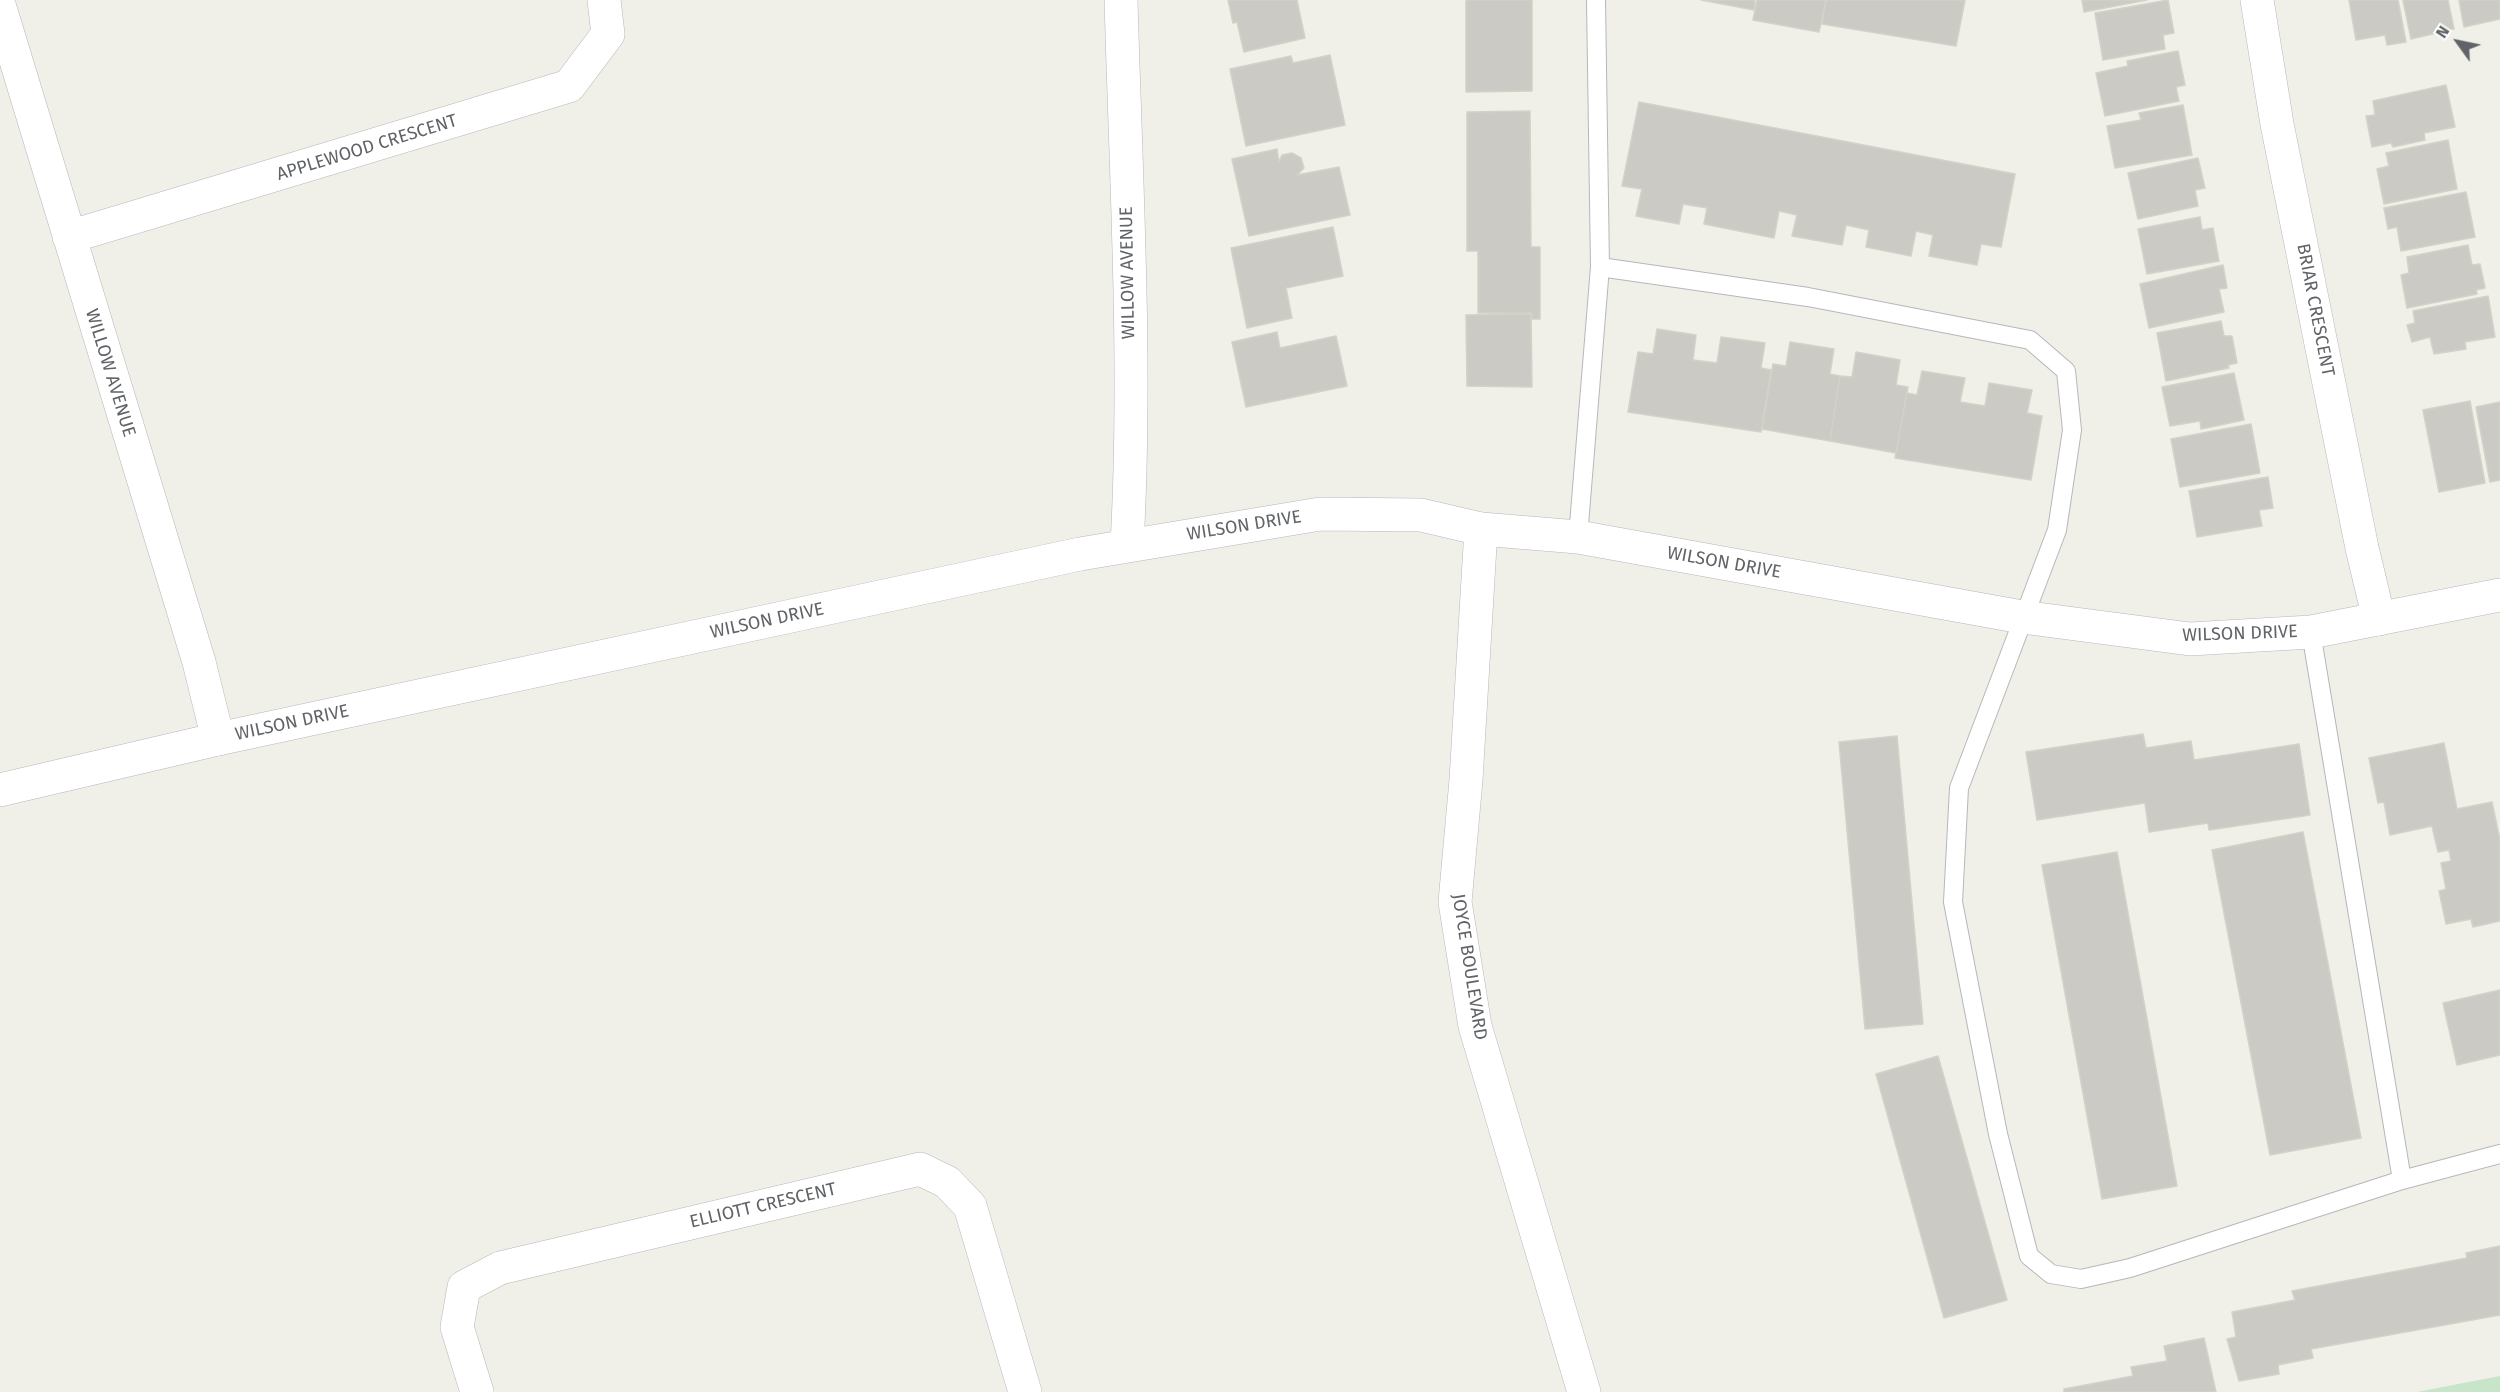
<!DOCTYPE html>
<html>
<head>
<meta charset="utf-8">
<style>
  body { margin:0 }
  #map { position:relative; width:2500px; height:1392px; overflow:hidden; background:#f0efe8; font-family:"Fira Sans",sans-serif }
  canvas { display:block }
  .north { position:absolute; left:2428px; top:12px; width:60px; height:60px; -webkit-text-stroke:4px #fff; paint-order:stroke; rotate:303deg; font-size:16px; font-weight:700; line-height:24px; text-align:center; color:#606367 }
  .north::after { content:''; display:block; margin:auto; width:21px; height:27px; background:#606367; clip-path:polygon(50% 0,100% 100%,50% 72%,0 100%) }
</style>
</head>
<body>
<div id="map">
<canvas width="2500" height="1392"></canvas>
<div class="north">N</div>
</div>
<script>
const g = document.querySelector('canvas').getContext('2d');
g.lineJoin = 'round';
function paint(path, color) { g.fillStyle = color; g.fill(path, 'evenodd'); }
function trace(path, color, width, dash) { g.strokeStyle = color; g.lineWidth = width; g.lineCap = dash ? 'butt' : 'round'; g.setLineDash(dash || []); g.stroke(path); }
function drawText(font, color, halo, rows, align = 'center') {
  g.font = font + ' "Fira Sans",sans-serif'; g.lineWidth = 4.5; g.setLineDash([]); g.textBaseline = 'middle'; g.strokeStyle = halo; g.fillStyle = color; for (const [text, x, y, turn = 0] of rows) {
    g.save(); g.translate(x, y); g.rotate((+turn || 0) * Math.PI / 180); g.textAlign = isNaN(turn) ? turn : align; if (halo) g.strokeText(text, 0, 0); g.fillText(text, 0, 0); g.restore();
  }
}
paint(new Path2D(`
  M2500 1376V1392H2417Z`), '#c8e5c9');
const building = new Path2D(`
  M1228 0H1297L1305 38 1244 52 1237 22 1233 23Z
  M1466 0H1532V91L1466 92Z
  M1701 0H1755L1754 10Z
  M1757 0H1826L1819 32 1753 20Z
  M1826 0H1965L1956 46 1822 24Z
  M2082 0H2147L2084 12Z
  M2168 0 2174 33 2163 35 2165 49 2103 60 2095 13Z
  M2349 0H2398L2406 42 2387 45 2385 35 2356 40Z
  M2403 0H2448L2454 29 2411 39Z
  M2459 0H2500V19L2464 27Z
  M2178 51 2185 85 2176 87 2179 101 2105 116 2096 73 2128 66 2127 61Z
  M1330 55 1345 125 1246 146 1230 69 1291 56 1293 63Z
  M2446 85 2455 127 2424 133 2425 140 2393 147 2391 143 2372 147 2366 116 2375 115 2373 101Z
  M1639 102 2015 174 2001 247 1981 244 1977 265 1929 256 1933 235 1916 231 1911 256 1866 247 1869 230 1846 225 1842 245 1792 236 1797 215 1779 211 1774 238 1704 224 1707 208 1683 204 1679 224 1636 216 1642 189 1622 186Z
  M2183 105 2192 155 2115 168 2107 126 2141 120 2139 113Z
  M1530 111 1531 247H1540V319H1532V313H1478V251H1467V112Z
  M2448 140 2457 189 2384 204 2377 169 2389 166 2386 153Z
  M1277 149 1279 162 1282 155 1292 153 1301 158 1304 168 1297 175 1339 167 1350 215 1249 236 1232 159Z
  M2198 158 2205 188 2195 190 2198 206 2138 219 2128 173Z
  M2466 192 2475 237 2401 251 2397 227 2388 229 2384 208Z
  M2200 217 2202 230 2213 228 2219 261 2147 274 2138 229Z
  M1333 227 1343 276 1286 288 1292 318 1247 328 1231 248Z
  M2468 245 2472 265 2480 264 2485 288 2476 290 2477 294 2407 308 2401 275 2409 273 2407 257Z
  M2223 265 2227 288 2219 289 2224 312 2149 328 2140 284Z
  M2488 296 2495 337 2465 342 2466 349 2434 354 2430 337 2412 342 2407 325 2415 323 2413 311Z
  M1531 314 1532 387 1467 386 1466 315Z
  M2221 321 2224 336H2232L2237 363 2228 365 2229 368 2166 381 2157 333Z
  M1657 329 1696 335 1693 360 1717 363 1721 337 1765 343 1761 368 1771 370 1761 432 1628 412 1638 352 1653 354Z
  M1277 332 1280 348 1336 336 1347 386 1246 407 1232 342Z
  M1790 342 1834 349 1830 374 1840 376 1830 441 1762 429 1773 364 1786 366Z
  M1856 352 1900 360 1896 385 1908 387 1896 453 1830 441 1840 376 1852 377Z
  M1922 371 1965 378 1960 402 1985 406 1989 383 2032 390 2027 413 2042 416 2031 480 1895 458 1907 393 1917 395Z
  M2234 373 2244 420 2201 429 2200 421 2170 426 2162 387Z
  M2470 401 2485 483 2439 492 2423 410Z
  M2500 402V480L2490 482 2476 407Z
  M2251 424 2260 473 2180 487 2171 439Z
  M2268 477 2273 508 2259 510 2262 526 2197 537 2189 491Z
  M2143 734 2146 748 2191 741 2194 760 2299 744 2310 815 2209 830 2208 823 2149 832 2145 803 2037 820 2026 752Z
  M1897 736 1923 1024 1865 1029 1839 742Z
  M2444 743 2457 809 2492 802 2500 840V921L2473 927 2471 919 2446 924 2439 891 2446 889 2441 863 2451 861 2449 850 2438 852 2432 826 2390 835 2384 802 2378 803 2369 758Z
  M2303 832 2361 1138 2270 1155 2212 850Z
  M2117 852 2177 1186 2102 1199 2042 865Z
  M2500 990V1055L2457 1065 2443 1003Z
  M1938 1056 2007 1300 1944 1318 1876 1074Z
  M2500 1246V1315L2311 1349 2313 1358 2278 1365 2279 1374 2239 1381 2227 1339 2236 1337 2232 1312 2295 1300 2292 1291 2467 1258 2466 1253Z
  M2204 1338 2216 1392H2064V1389L2133 1376 2131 1367 2167 1361 2164 1346Z`);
paint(building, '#cccac5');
trace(building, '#d4d1c7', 1.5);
const lane = new Path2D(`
  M1600 267 1808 297 2030 340 2066 371 2072 430 2057 530 1959 788 1953 902 1998 1134 2029 1256 2051 1274 2081 1279 2130 1268 2402 1180 2500 1154
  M1578 537 1600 267 1596 0
  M2311 632 2402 1180`);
const street = new Path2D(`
  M1121 0C1126 181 1137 364 1127 545
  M2257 0 2277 124 2362 548 2379 619
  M0 8 199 662 218 739
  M69 237 569 86 608 34 604 0
  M1481 529 1466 780 1455 902 1475 1026 1584 1392
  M477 1392 457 1327 464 1287 500 1268 920 1169 947 1182 970 1206 1025 1392`);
const secondary = new Path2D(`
  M0 790 218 739 1080 554 1320 514 1421 515 1481 529 1578 537 2022 617 2190 639 2311 632 2500 595`);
trace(lane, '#b5b8bb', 20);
trace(street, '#b5b8bb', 34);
trace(secondary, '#b4b7bb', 34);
trace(lane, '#fff', 18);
trace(street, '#fff', 33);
trace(secondary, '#fff', 33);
drawText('18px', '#606367', '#fff', [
  ["APPLEWOOD CRESCENT",367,148,-17],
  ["WILLOW AVENUE",1128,273,-91],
  ["BRIAR CRESCENT",2315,310,79],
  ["WILLOW AVENUE",110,373,73],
  ["WILSON DRIVE",1244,526,-9],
  ["WILSON DRIVE",1724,563,10],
  ["WILSON DRIVE",767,621,-12],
  ["WILSON DRIVE",2240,634,-2],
  ["WILSON DRIVE",292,723,-12],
  ["JOYCE BOULEVARD",1469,967,81],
  ["ELLIOTT CRESCENT",763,1206,-13]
]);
</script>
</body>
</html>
